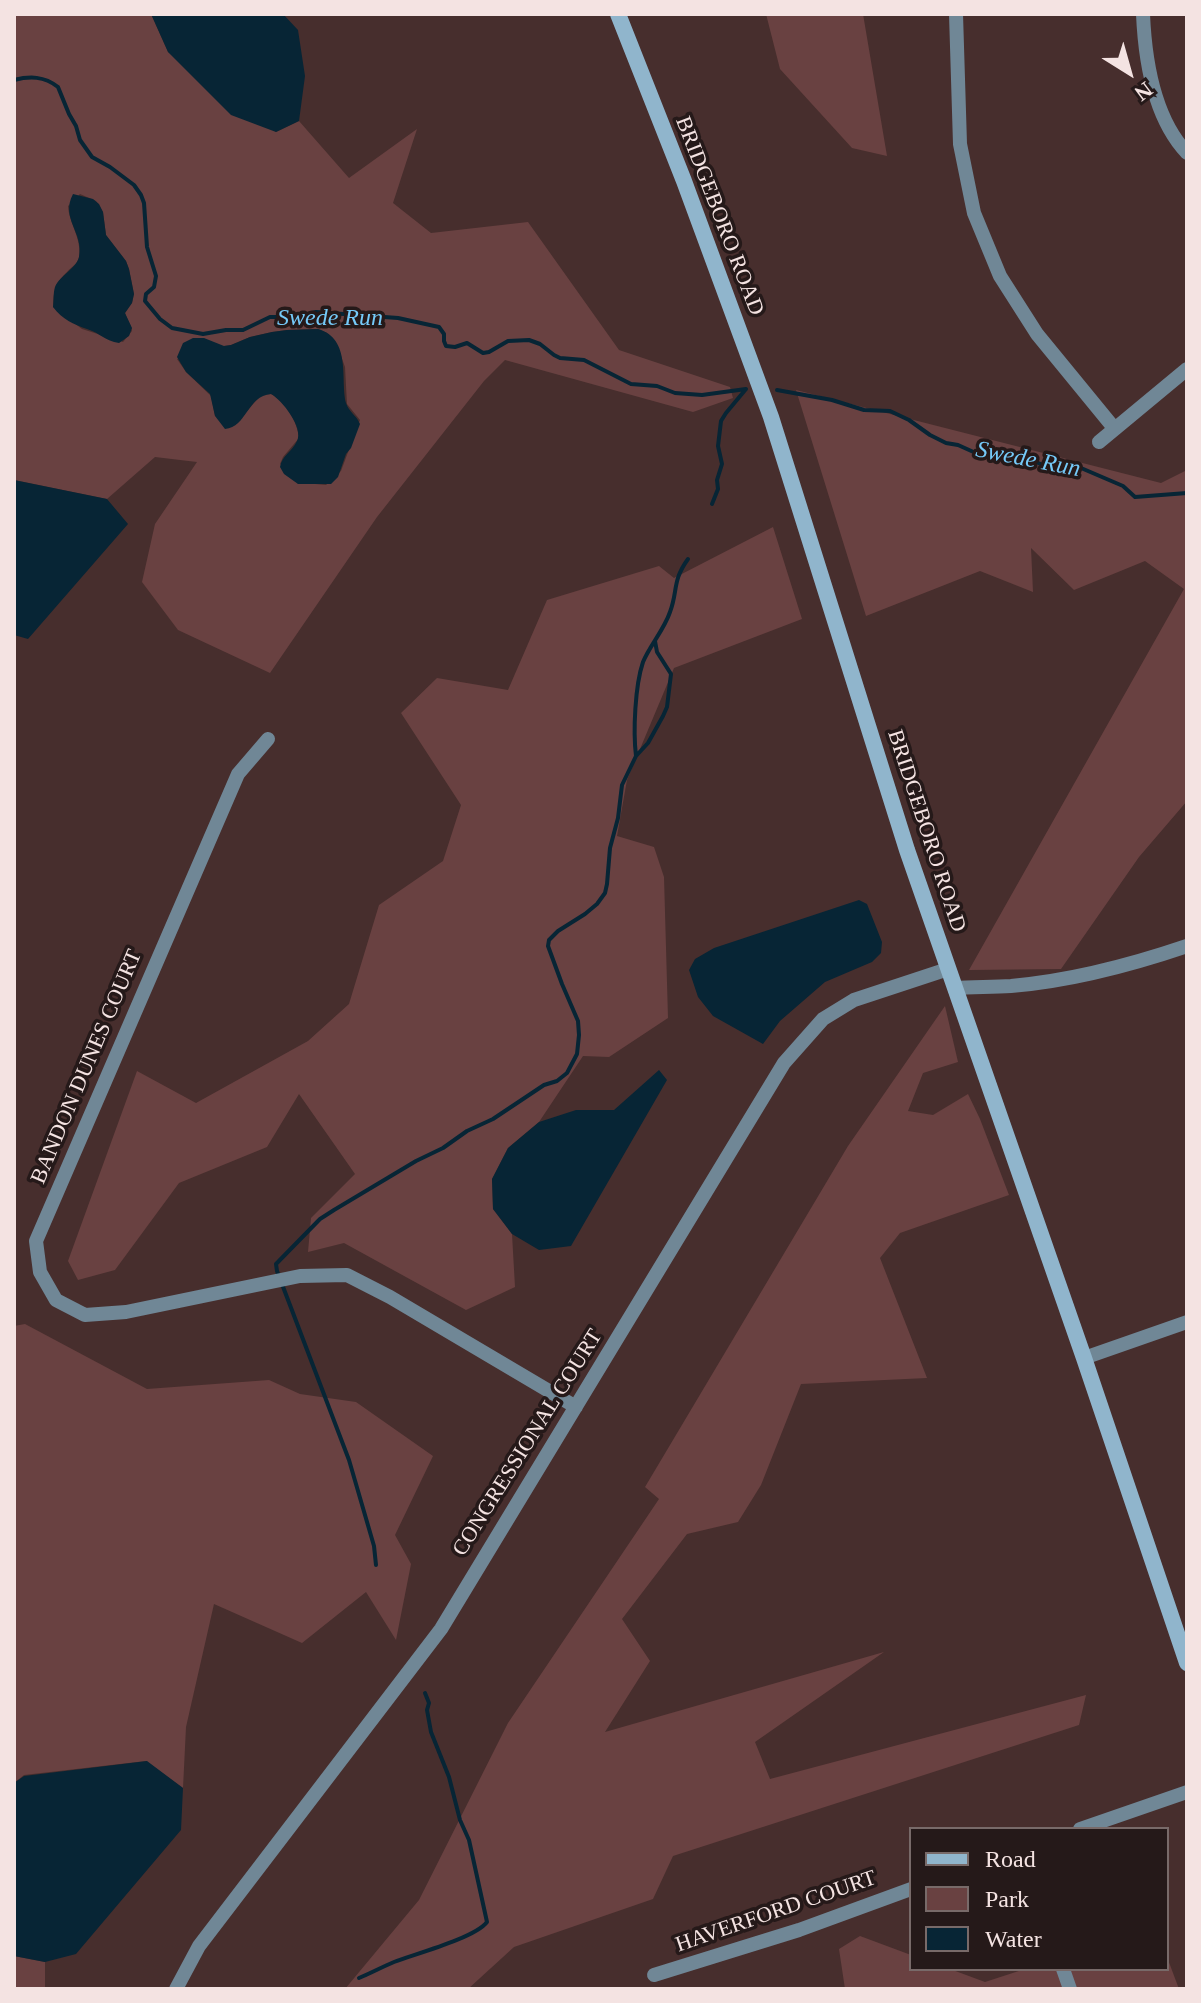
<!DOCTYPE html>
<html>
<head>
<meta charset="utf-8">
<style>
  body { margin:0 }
  #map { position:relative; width:1201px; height:2003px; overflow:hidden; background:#472e2d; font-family:Georgia,serif }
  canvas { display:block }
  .frame { position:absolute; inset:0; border:16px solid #f4e3e2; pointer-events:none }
  .legend { position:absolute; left:909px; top:1827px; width:260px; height:144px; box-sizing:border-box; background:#251919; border:2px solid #786a69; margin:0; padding:10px 14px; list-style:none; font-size:24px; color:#f4e3e2 }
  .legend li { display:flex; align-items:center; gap:16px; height:40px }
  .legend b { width:40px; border:2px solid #786a69 }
  .north { position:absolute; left:1089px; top:32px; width:80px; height:80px; -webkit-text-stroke:6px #251919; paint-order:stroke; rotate:143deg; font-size:22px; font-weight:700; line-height:32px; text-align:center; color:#f4e3e2 }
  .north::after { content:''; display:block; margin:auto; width:28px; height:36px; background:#f4e3e2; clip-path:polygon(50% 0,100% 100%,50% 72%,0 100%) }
</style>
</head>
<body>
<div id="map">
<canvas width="1201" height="2003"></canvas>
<div class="frame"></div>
<ul class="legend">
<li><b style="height:10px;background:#90b5cc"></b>Road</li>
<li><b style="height:22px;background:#694141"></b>Park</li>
<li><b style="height:22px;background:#072535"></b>Water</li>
</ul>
<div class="north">N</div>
</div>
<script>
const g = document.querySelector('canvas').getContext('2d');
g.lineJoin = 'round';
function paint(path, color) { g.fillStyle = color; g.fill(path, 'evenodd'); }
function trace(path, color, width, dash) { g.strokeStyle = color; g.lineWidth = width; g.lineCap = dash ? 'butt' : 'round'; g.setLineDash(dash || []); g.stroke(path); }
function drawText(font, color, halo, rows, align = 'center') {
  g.font = font + ' Georgia,serif'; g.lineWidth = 7; g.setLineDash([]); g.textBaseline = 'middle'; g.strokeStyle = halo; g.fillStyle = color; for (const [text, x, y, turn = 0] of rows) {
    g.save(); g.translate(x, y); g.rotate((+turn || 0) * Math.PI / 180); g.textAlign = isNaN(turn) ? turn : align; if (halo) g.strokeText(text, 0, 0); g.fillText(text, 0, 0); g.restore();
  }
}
paint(new Path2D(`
  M14 14H151L168 52 276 132 299 121 349 178 417 129 393 203 431 233 528 222 619 350 730 387 733 398 693 412 505 360 484 381 377 517 270 673 178 630 142 582 155 524 197 462 155 457 107 499 14 480ZM80 194 96 201 103 212 106 235 126 261 129 269 134 294 132 303 125 313C127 320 131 324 132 331L123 342 82 329 53 307C53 292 56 282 67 272 72 266 77 265 79 257 82 239 69 223 68 206ZM318 329 327 333 337 345 345 367 347 404 360 420 341 471 326 485 304 483 280 464 283 457 299 438C297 421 286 402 271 394L261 395 241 418 215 416 211 396 186 372 177 359 224 346 231 345 250 337 272 332 287 330Z
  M766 14H863L887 156 852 148 780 69Z
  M796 390 1161 483 1187 470V801L1139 857 1061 969 969 970 1184 589 1145 561 1074 590 1031 548 1033 592 980 571 866 616Z
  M773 527 802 619 674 668 627 780 617 836 654 847 664 877 668 1018 609 1057 583 1056 539 1122 508 1148 492 1179 493 1209 512 1234 515 1287 466 1310 344 1243 308 1252 311 1218 355 1174 299 1094 267 1147 179 1183 115 1270 78 1280 68 1261 137 1071 196 1103 308 1041 349 1004 379 905 443 861 461 805 401 713 437 678 508 690 547 600 659 566 674 578Z
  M945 1006 958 1062 923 1073 908 1111 933 1115 968 1094 980 1119 1009 1195 900 1233 880 1258 927 1378 801 1384 761 1485 738 1522 687 1534 622 1619 650 1661 605 1732 884 1652 755 1742 770 1779 1086 1695 1079 1725 673 1856 653 1899 514 1947 468 1989H345L419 1900 508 1723 659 1499 645 1487 848 1146Z
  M25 1324 147 1389 269 1380 300 1394 356 1402 433 1456 395 1535 411 1564 396 1640 366 1592 302 1643 214 1604 186 1727 183 1788 146 1761 24 1775 14 1783V1326Z
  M860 1936 911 1955V1969H950L985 1982 1025 1969H1167V1957L1179 1989H845L839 1949Z
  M14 1956 45 1962V1989H14Z`), '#694141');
paint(new Path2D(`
  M151 14H283L298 30 305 76 299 121 276 132 231 115 168 52Z
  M73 194 93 199 99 204 103 212 106 235 126 261 129 269 134 294 132 303 125 313 132 328 129 336 119 343C105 341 100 333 87 329 73 324 63 320 53 307 54 300 53 294 55 287 60 275 76 269 79 257 84 232 60 219 73 194Z
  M318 329C352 339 340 380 346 403 349 412 357 416 360 424L351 448 346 454 338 477 331 484H298L284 474 280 467C282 455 292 452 297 441 304 428 282 400 271 394 247 396 247 427 225 429L215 416 210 394 186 372 177 357 183 343 193 338H204L224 346 231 345 250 337 272 332 287 330Z
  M14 480 107 499 128 524 28 639 14 635Z
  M859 900 867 904 882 942 881 953 872 962 825 982 780 1021 763 1044 713 1016 698 997 689 970 695 959 714 948Z
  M659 1070 667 1080 571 1246 539 1250 512 1234 493 1209 492 1179 508 1148 539 1122 576 1110H614Z
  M147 1761 183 1788 181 1830 76 1954 45 1962 14 1956V1783L24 1776Z`), '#072535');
trace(new Path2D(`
  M14 80C30 76 44 76 58 87L69 114 76 126 80 140 92 157 110 167 134 185 141 195 144 203 147 247 156 276 154 287 146 294 145 301 160 319 172 328 203 334 226 330H243L270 317H297L316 312 398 318 439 327 444 334V341L446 346 455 347 467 343 483 353 489 352 508 341 529 340 540 344 554 355 560 358 584 360 631 384 657 386 675 393 702 395 746 389
  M777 390 832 400 864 410 890 411 909 420 930 435 946 443 958 445 978 454 1001 456 1016 461 1036 462 1045 466 1066 470 1081 468 1123 486 1135 497 1187 493
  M712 504 718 489 717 480 722 464 718 446 721 421 726 413 746 389
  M636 756C633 731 635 686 643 662 650 645 664 630 670 612 678 591 672 581 688 559
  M376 1565 374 1546 349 1460 277 1271 276 1264 320 1219 334 1210 416 1161 443 1148 467 1131 493 1119 544 1085 557 1081 567 1073 577 1054 579 1035 578 1021 562 984 548 946 549 940 558 931 585 914 597 904 605 893 607 884 610 848 618 818 622 785 636 756 648 743 663 716 667 707 671 674 657 652 655 641
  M359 1978C371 1973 382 1967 394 1962 415 1954 475 1938 487 1922L469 1840 460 1820 449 1777 431 1732 427 1710 429 1703 425 1693`), '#072535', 4);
trace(new Path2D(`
  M956 14 960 144 974 213 1000 276 1037 334 1114 428
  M1143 14C1145 61 1154 118 1187 153
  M1099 442 1187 369
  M268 739 238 774 36 1241 40 1272 56 1300 85 1315 126 1312 300 1276 347 1275 390 1297 576 1407
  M955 988C973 987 992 987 1011 986 1070 981 1131 965 1187 946
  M1084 1358 1187 1322
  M1080 1829 1187 1792
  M1063 1969 1070 1989
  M654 1975 799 1930 911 1889
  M176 1989 199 1946 441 1629 784 1063 823 1019 854 1000 948 969`), '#708796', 14);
trace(new Path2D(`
  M618 14 684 181 771 417 907 850 1084 1358 1187 1663`), '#90b5cc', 16);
drawText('22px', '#f4e3e2', '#251919', [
  ["BRIDGEBORO ROAD",719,216,69],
  ["BRIDGEBORO ROAD",926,831,72],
  ["BANDON DUNES COURT",87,1067,-67],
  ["CONGRESSIONAL COURT",528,1443,-58],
  ["HAVERFORD COURT",776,1912,-19]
]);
drawText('italic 24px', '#75caf9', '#251919', [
  ["Swede Run",330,319],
  ["Swede Run",1028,460,11]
]);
</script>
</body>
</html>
